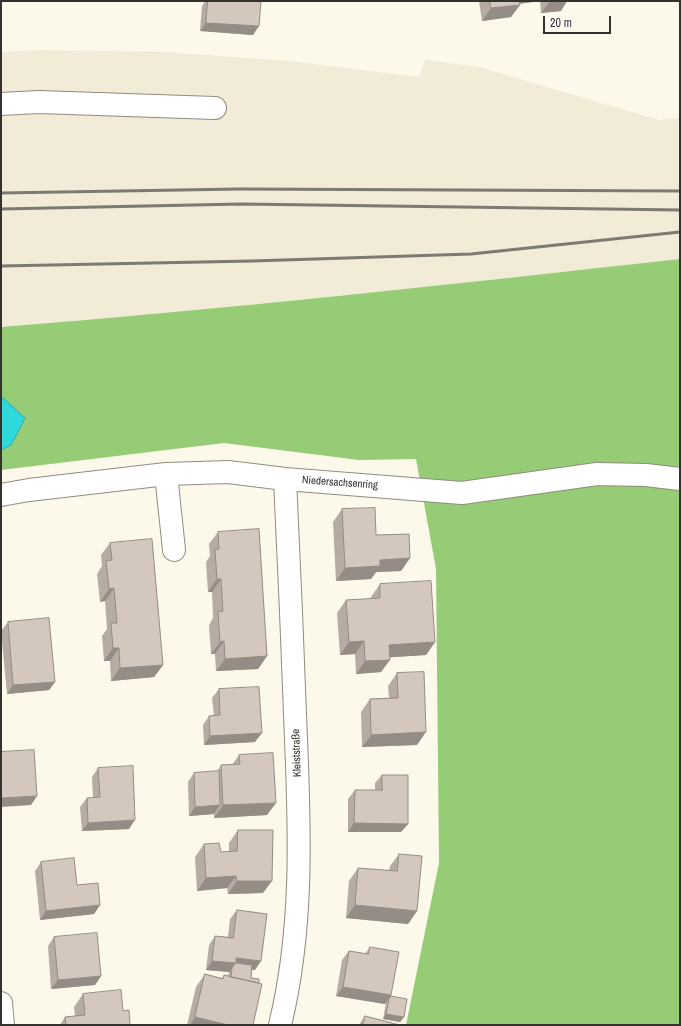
<!DOCTYPE html>
<html>
<head>
<meta charset="utf-8">
<style>
  body { margin:0 }
  #map { position:relative; width:681px; height:1026px; overflow:hidden; background:#fcf8ea; font-family:"Archivo Narrow",sans-serif }
  canvas { display:block }
  .frame { position:absolute; inset:0; border:2px solid #33322c; pointer-events:none }
  .scale { position:absolute; left:543px; top:16px; width:68px; height:18px; box-sizing:border-box; border:2px solid #33322c; border-top:0; padding-left:5px; font-size:12px; line-height:14px; white-space:nowrap; color:#33322c; -webkit-text-stroke:3px #fff; paint-order:stroke }
</style>
</head>
<body>
<div id="map">
<canvas width="681" height="1026"></canvas>
<div class="frame"></div>
<div class="scale">20 m</div>
</div>
<script>
const g = document.querySelector('canvas').getContext('2d');
g.lineJoin = 'round';
function paint(path, color) { g.fillStyle = color; g.fill(path, 'evenodd'); }
function trace(path, color, width, dash) { g.strokeStyle = color; g.lineWidth = width; g.lineCap = dash ? 'butt' : 'round'; g.setLineDash(dash || []); g.stroke(path); }
function drawText(font, color, halo, rows, align = 'center') {
  g.font = font + ' "Archivo Narrow",sans-serif'; g.lineWidth = 3; g.setLineDash([]); g.textBaseline = 'middle'; g.strokeStyle = halo; g.fillStyle = color; for (const [text, x, y, turn = 0] of rows) {
    g.save(); g.translate(x, y); g.rotate((+turn || 0) * Math.PI / 180); g.textAlign = isNaN(turn) ? turn : align; if (halo) g.strokeText(text, 0, 0); g.fillText(text, 0, 0); g.restore();
  }
}
paint(new Path2D(`
  M40 50 166 52 289 61 419 77 425 60 479 67 659 120 680 118V259L379 292 101 319 1 327V52Z`), '#f1ebd7');
paint(new Path2D(`
  M680 259V1025H406L439 863 436 569 416 459 359 460 224 443 1 470V450L11 445 25 418 1 396V327C228 309 454 284 680 259Z`), '#96cc75');
const water = new Path2D(`
  M1 396 25 418 11 445 1 450Z`);
paint(water, '#2ed9dc');
trace(water, '#30a7a7', 1);
const minor = new Path2D(`
  M1 104 39 102 215 108
  M166 474 174 550
  M1 495 29 490 166 474 228 472 285 479 462 493 597 474 646 475 680 479
  M1 1003 3 1025
  M280 1025C303 931 300 835 296 739 293 652 289 566 285 479`);
trace(minor, '#908c7f', 24);
trace(minor, '#fff', 22);
trace(new Path2D(`
  M1 193 239 189 680 191
  M1 209 241 204 680 210
  M1 266 252 261 471 254 680 232`), '#7c7a71', 3);
paint(new Path2D(`
  M205 1H261L253 35 200 31 202 6Z
  M479 1H567L561 11 541 13 540 1 519 4 511 17 482 21Z
  M342 509 376 535 410 558 401 571 376 572 371 579 336 581 333 522Z
  M218 532 267 656 258 669 216 671 215 654H211L209 625 213 618 212 592H208L206 562 210 556 209 544Z
  M110 543 163 665 154 677 111 681 110 661H104L102 636 107 629 105 601 100 602 97 574 102 566 101 555Z
  M380 584 435 642 426 655 390 657 381 672 356 674 355 654 340 655 337 613 346 600 371 599V597Z
  M8 622 55 682 49 690 7 694 1 631Z
  M397 673 417 745 362 747 361 712 370 699 389 698 388 686Z
  M219 689 255 742 204 745 203 725 209 716H214L212 698Z
  M239 755 267 815 214 818V814L189 816 188 782 194 773 217 772 221 765H232Z
  M98 768 129 829 82 831 80 807 87 798H93L92 777Z
  M382 775 408 824 401 832H348V799L355 790H375V783Z
  M238 830 263 893 228 894 227 888 197 891 195 857 204 844 221 852 229 851V843Z
  M399 854 417 911 408 924 346 918 349 881 358 868 389 871 390 866Z
  M41 862 77 885 100 905 94 914 40 920 35 871Z
  M237 910 255 970H252L251 978 259 983 253 1025H187L196 987 205 974 222 978 224 975 228 976 229 972 206 970 209 945 215 936 228 937 230 919Z
  M54 937 101 976 95 985 51 989 48 946Z
  M370 947 391 996 404 1017 400 1022 383 1019 386 1003 385 1004 336 996 342 960 349 951 365 954Z
  M83 994 123 1011 130 1025H60L65 1017 75 1016 74 1007Z
  M365 1016 400 1025H359Z`), '#b6aca3');
paint(new Path2D(`
  M512 1H540L509 5Z
  M550 1H567L561 11 541 13Z
  M520 5 511 17 482 21 491 8Z
  M206 23 259 26 253 35 200 31Z
  M410 558 401 571 376 572 371 579 336 581 345 568 380 560Z
  M217 579H221L212 592H208Z
  M114 588 105 601 100 602 109 589Z
  M224 641 215 654H211L220 642Z
  M364 641 355 654 340 655 349 642Z
  M435 642 426 655 380 658 389 645Z
  M113 648H119L110 661H104Z
  M267 656 258 669 216 671 225 659Z
  M390 660 381 672 356 674 365 661Z
  M163 665 154 677 111 681 120 668Z
  M55 682 49 690 7 694 13 685Z
  M426 732 417 745 362 747 371 735Z
  M262 733 255 742 204 745 210 736Z
  M37 796 31 805 1 807V798Z
  M276 803 267 815 214 818 223 805Z
  M220 805 214 814 189 816 195 807Z
  M135 820 129 829 82 831 88 823Z
  M354 823 408 824 401 832H348Z
  M236 876 227 888 197 891 206 878Z
  M237 881H272L263 893 228 894Z
  M100 905 94 914 40 920 46 911Z
  M355 905 417 911 408 924 346 918Z
  M236 958 261 961 255 970 233 968 229 972 206 970 212 961Z
  M101 976 95 985 51 989 58 980Z
  M343 987 391 995 385 1004 336 996Z
  M386 1014 404 1017 400 1022 383 1019Z
  M195 1017 228 1025H190Z`), '#948c85');
const building = new Path2D(`
  M208 1H261L259 26 206 23Z
  M490 1H519L520 5 491 8Z
  M375 508 376 535 409 534 410 558 380 560V566L345 568 342 509Z
  M259 529 267 656 225 659 224 641 220 642 218 612 223 611 221 579H217L215 550 219 549 218 532Z
  M152 539 163 665 120 668 119 648H113L111 623H117L114 588 109 589 106 561 112 560 110 543Z
  M431 581 435 642 389 645 390 660 365 661 364 641 349 642 346 600 380 598V584Z
  M49 618 55 682 13 685 8 622Z
  M424 672 426 732 371 735 370 699 398 698 397 673Z
  M259 687 262 733 210 736 209 716 220 715 219 689Z
  M34 750 37 796 1 798V752Z
  M273 753 276 803 223 805 221 765 240 764 239 755Z
  M133 766 135 820 88 823 87 798 100 797 98 768Z
  M219 771 220 805 195 807 194 773Z
  M382 775H408V824L354 823 355 790H382Z
  M238 830H273L272 881H237L236 876 206 878 204 844 219 843 221 852 237 851Z
  M399 854 422 856 417 911 355 905 358 868 397 871Z
  M74 858 77 885 98 883 100 905 46 911 41 862Z
  M237 910 267 914 261 961 236 958V963L212 961 215 936 233 938Z
  M97 933 101 976 58 980 54 937Z
  M370 947 399 952 391 995 343 987 349 951 368 954Z
  M236 963 252 965 251 978 259 979V983L231 977 232 968Z
  M205 974 223 979 224 975 262 984 253 1025H228L195 1017Z
  M121 990 123 1011 129 1010 130 1025H66L65 1017 85 1015 83 994Z
  M391 996 407 999 404 1017 386 1014 389 999Z
  M365 1016 400 1025H363Z`);
paint(building, '#d4c8be');
trace(building, '#948c85', 1);
drawText('11px', '#33322c', '#fff', [
  ["Niedersachsenring",340,483,4],
  ["Kleiststraße",297,753,-92]
]);
</script>
</body>
</html>
